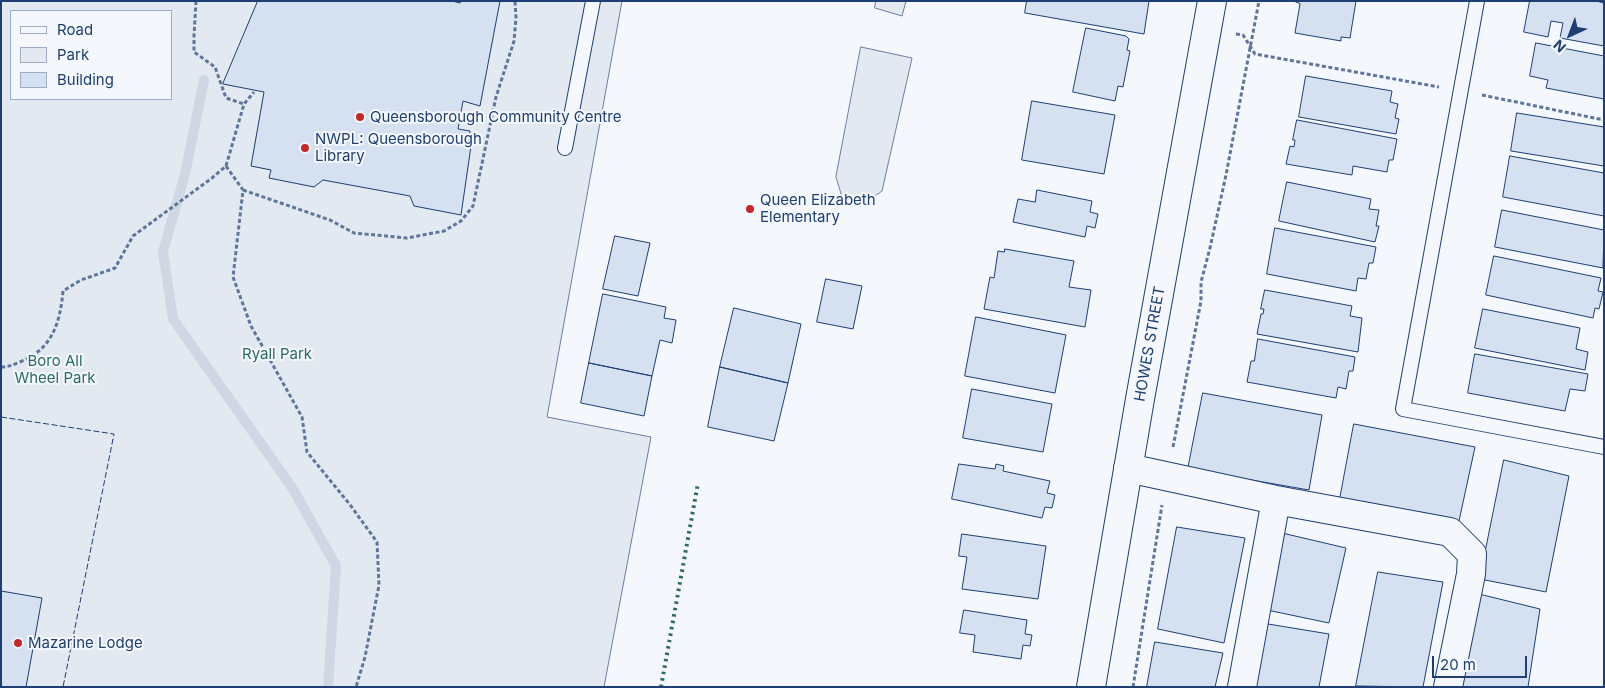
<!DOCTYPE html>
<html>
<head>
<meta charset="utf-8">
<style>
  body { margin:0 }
  #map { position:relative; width:1605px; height:688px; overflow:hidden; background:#f4f7fb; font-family:Inter,sans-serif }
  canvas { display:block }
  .frame { position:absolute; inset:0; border:2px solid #1d3f73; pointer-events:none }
  .legend { position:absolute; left:10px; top:10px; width:162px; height:90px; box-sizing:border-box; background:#f4f7fb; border:1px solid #9eadc5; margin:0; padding:6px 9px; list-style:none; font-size:15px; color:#1d3f73 }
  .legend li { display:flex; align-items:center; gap:10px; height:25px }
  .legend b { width:25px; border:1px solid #9eadc5 }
  .north { position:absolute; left:1545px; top:10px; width:50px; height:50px; -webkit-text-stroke:4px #f4f7fb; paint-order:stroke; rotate:223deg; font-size:14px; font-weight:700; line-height:20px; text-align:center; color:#1d3f73 }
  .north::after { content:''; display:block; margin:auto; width:18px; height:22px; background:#1d3f73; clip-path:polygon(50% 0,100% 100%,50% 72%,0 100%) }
  .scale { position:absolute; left:1432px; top:656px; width:95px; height:22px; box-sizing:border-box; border:2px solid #1d3f73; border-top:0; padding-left:6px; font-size:15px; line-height:18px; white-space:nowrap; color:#1d3f73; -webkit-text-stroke:4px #f4f7fb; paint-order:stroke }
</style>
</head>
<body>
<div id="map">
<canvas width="1605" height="688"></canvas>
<div class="frame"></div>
<ul class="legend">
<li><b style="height:6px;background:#f4f7fb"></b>Road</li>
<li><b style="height:14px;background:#e3e9f0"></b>Park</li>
<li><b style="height:14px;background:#d5e0f0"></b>Building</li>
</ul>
<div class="north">N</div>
<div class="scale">20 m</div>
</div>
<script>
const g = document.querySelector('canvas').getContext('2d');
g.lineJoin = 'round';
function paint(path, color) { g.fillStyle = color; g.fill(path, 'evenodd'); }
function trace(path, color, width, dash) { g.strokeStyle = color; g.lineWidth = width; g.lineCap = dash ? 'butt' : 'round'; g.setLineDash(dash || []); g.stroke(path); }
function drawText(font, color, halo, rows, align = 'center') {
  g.font = font + ' Inter,sans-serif'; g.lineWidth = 4; g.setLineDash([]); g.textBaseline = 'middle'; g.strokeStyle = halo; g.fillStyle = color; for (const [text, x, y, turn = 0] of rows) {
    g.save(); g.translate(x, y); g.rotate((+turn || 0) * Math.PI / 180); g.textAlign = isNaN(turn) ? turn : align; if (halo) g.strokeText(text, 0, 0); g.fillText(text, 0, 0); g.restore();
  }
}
const green = new Path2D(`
  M1 1H622L547 417 651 437 604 687H1ZM11 11H171V99H11Z
  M876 1H906L902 16 875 8Z
  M861 47 912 58 882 191C867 202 859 203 842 197L836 177Z`);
paint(green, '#e3e9f0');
trace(green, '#687fa3', 1);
trace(new Path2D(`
  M204 80 185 174 163 252 173 319 293 489 336 566 328 687`), '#cfd7e4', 10);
const building = new Path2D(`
  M258 1H452L460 3 462 1H500L480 106 463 101 458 129 470 131 468 145 471 146 461 215 414 206 410 196 323 180 314 187 269 178 271 170 251 166 264 92 223 84Z
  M1027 1H1149L1144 34 1025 13Z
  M1294 1H1356L1350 38 1341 37V41L1295 33 1300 4Z
  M1530 1H1596L1604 3V46L1560 38 1563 23 1551 21 1548 37 1524 32Z
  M1086 28 1126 36 1129 39 1127 50 1130 51 1123 87 1118 86 1115 101 1073 92Z
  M1536 43 1604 56V99L1546 88 1548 80 1530 76Z
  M1306 76 1392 91 1390 102 1398 104 1395 118 1399 119 1396 134 1299 117Z
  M1032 101 1115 115 1104 174 1022 160Z
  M1517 113 1604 127V166L1511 151Z
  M1297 120 1397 139 1393 160H1389L1387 172 1353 166 1352 175 1286 164 1290 146 1294 147 1295 140H1293Z
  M1510 156 1604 173V216L1503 197Z
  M1287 182 1371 199 1369 209 1379 210 1376 226H1379L1375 242 1279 221Z
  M1037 190 1092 201 1090 212 1098 214 1095 228 1087 226 1085 237 1013 222 1018 199 1035 202Z
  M1502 210 1604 230 1603 268 1495 247Z
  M1275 228 1376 247 1373 263H1369L1366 279 1358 278 1356 291 1267 274Z
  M615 236 650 243 638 296 603 289Z
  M1005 249 1074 261 1069 287 1091 290 1085 327 984 309 990 277 994 278 998 251 1004 252Z
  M1494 256 1601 278 1598 291 1603 292 1599 309 1595 308 1593 318 1486 295Z
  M826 279 862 286 853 329 817 322Z
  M1265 290 1352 306 1350 316 1362 318 1358 352 1257 334 1261 314H1263L1264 309H1261Z
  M603 294 666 307 664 318 676 320 672 343 660 340 652 376 589 363Z
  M734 308 801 324 788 383 720 367Z
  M1483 309 1580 328 1576 349 1588 352 1585 370 1475 348Z
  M976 317 1066 335 1055 393 965 376Z
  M1258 339 1355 357 1353 371H1349L1346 389 1338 387 1336 398 1247 382 1251 361H1254Z
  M1475 354 1588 374 1585 391 1570 389 1565 411 1468 393Z
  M589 363 652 376 644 416 581 403Z
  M720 367 788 383 774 441 708 427Z
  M972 389 1052 404 1043 452 963 438Z
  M1203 393 1322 415 1309 490 1188 469Z
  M1354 424 1475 447 1459 521 1340 499Z
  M1504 460 1569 476 1546 592 1480 579Z
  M959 464 995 469 996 464 1004 466 1003 471 1050 481 1047 493 1055 495 1052 508 1045 507 1042 518 952 499Z
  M1177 527 1245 538 1224 643 1158 629Z
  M1282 533 1346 548 1329 623 1267 610Z
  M962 534 1046 546 1038 599 962 589 967 557 959 556Z
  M1378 572 1443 582 1423 687 1356 686Z
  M1 591 42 598 26 687H1Z
  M1479 594 1540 609 1528 687H1461Z
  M964 610 1027 620 1025 634 1032 635 1030 646 1023 645 1021 659 973 652 975 635 960 633Z
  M1262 623 1329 634 1319 687H1249Z
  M1155 642 1223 653 1215 687H1147Z`);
paint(building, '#d5e0f0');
trace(building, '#1d3f73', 1);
const lane = new Path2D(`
  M1477 1 1403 409 1604 447
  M565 148 593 1`);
const street = new Path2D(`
  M1128 468 1276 500 1450 532 1472 554 1471 574 1448 687
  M1091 687 1140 399 1212 1
  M1242 687 1276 500`);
trace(lane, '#1d3f73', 16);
trace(street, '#1d3f73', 30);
trace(new Path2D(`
  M196 1 194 36V52L215 67 226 98 244 104
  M1236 34 1243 35 1255 54 1439 87
  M1482 95 1604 120
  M226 166 243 190 233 277 251 326 302 417 307 452 351 506 377 542 379 585 365 657 356 687
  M243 190 330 220 354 233 407 238 444 231 461 221 473 206 496 97 514 41 516 18 515 1
  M1 367C8 367 13 365 20 362 52 349 60 324 63 291L81 280 115 268 133 236 212 178 226 166 244 104 254 92
  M1173 447 1201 301V282L1210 248 1226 175 1259 1
  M1133 687 1162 505`), '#5e769c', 3, [4, 2.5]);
trace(lane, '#f4f7fb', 14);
trace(street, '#f4f7fb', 28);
trace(new Path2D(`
  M661 687 698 483`), '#2c6c60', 4, [2.5, 4]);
trace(new Path2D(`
  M1 417 114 434 63 687`), '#1d3f73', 1, [6, 2.5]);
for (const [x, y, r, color] of [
  [360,117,5,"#c62828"],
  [305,148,5,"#c62828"],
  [750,209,5,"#c62828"],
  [18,643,5,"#c62828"]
]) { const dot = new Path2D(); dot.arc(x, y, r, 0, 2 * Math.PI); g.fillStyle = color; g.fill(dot); trace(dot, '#f4f7fb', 2); }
drawText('15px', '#1d3f73', '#f4f7fb', [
  ["Queensborough Community Centre",370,117],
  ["NWPL: Queensborough",315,139],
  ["Library",315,156],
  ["Queen Elizabeth",760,200],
  ["Elementary",760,217],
  ["Mazarine Lodge",28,643]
], 'left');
drawText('15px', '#1d3f73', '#f4f7fb', [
  ["HOWES STREET",1150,344,-80]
]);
drawText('15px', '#2c6c60', '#f4f7fb', [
  ["Ryall Park",277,354],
  ["Boro All",55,361],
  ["Wheel Park",55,378]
]);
</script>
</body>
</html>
